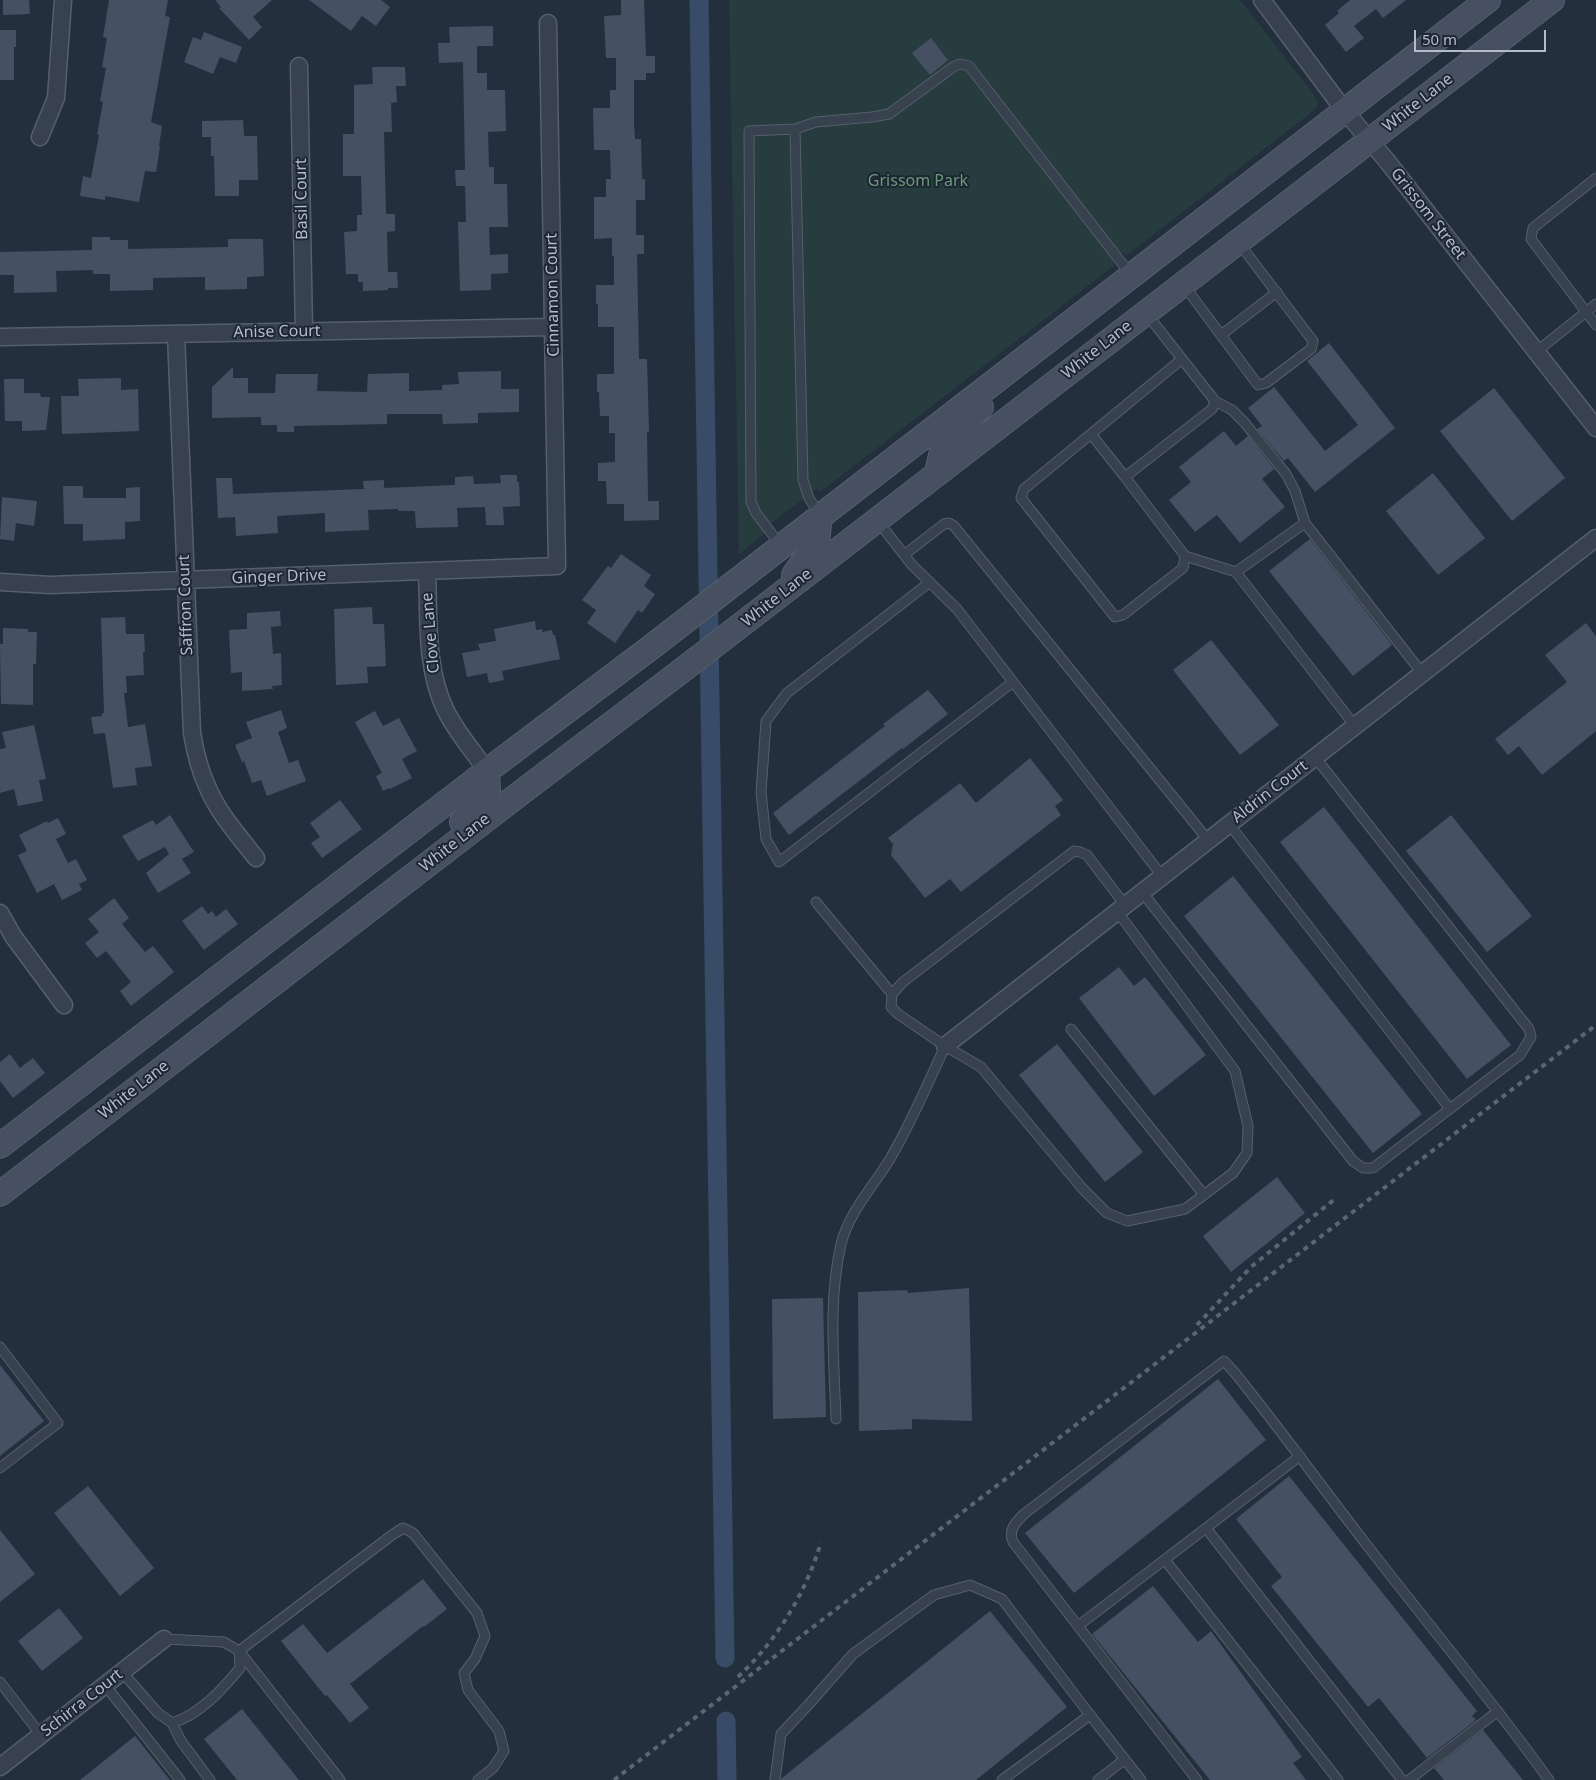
<!DOCTYPE html>
<html>
<head>
<meta charset="utf-8">
<style>
  body { margin:0 }
  #map { position:relative; width:1596px; height:1780px; overflow:hidden; background:#242f3e; font-family:"Noto Sans",sans-serif }
  canvas { display:block }
  .scale { position:absolute; left:1414px; top:30px; width:132px; height:22px; box-sizing:border-box; border:2px solid #b4bcc9; border-top:0; padding-left:6px; font-size:15px; line-height:18px; white-space:nowrap; color:#b4bcc9; -webkit-text-stroke:4px #1d2633; paint-order:stroke }
</style>
</head>
<body>
<div id="map">
<canvas width="1596" height="1780"></canvas>
<div class="scale">50 m</div>
</div>
<script>
const g = document.querySelector('canvas').getContext('2d');
g.lineJoin = 'round';
function paint(path, color) { g.fillStyle = color; g.fill(path, 'evenodd'); }
function trace(path, color, width, dash) { g.strokeStyle = color; g.lineWidth = width; g.lineCap = dash ? 'butt' : 'round'; g.setLineDash(dash || []); g.stroke(path); }
function drawText(font, color, halo, rows, align = 'center') {
  g.font = font + ' "Noto Sans",sans-serif'; g.lineWidth = 4; g.setLineDash([]); g.textBaseline = 'middle'; g.strokeStyle = halo; g.fillStyle = color; for (const [text, x, y, turn = 0] of rows) {
    g.save(); g.translate(x, y); g.rotate((+turn || 0) * Math.PI / 180); g.textAlign = isNaN(turn) ? turn : align; if (halo) g.strokeText(text, 0, 0); g.fillText(text, 0, 0); g.restore();
  }
}
paint(new Path2D(`
  M729 0H1240L1315 96 1318 104 1313 111 1126 256 1123 253 1113 261 1115 265 820 492 817 488 763 530 765 533 739 554Z`), '#263c3f');
trace(new Path2D(`
  M699 0 725 1658
  M726 1721 727 1780`), '#394c67', 19);
paint(new Path2D(`
  M3 0H29L30 14 3 15Z
  M109 0H168L165 16 170 17 151 122 162 126 159 146 160 147 156 172 145 171 139 202 105 196V200L80 196 83 176 91 178 99 135 97 134 103 102 100 101 106 68 102 67 107 38 103 37Z
  M215 0H272L253 17 262 27 249 40 219 8 221 7Z
  M309 0H381L390 7 376 26 362 16 351 31Z
  M621 0H644L646 56H655V73H646V80H634V124L635 139H641L642 179H645V200H636V235H644V254H637L639 359H647L649 432H647L648 501H659V520L624 521V504H607L606 481H598V463L615 462V433H609V416H600L599 392H597V374H614V327H598V304H596V285H614V256H612V238L594 239V197H606V179H611L610 150H594L593 108H610V90H616V58H606L604 16 621 15Z
  M1350 0H1406L1383 18 1376 9 1354 26 1364 38 1346 52 1325 25 1339 13 1337 11Z
  M493 26V46H477V73H487V90H505L506 131 488 132 489 167H494V184H507L508 227H489L490 255 508 254V273L491 274V290L460 291 458 222H466L465 186H456L455 170H465L463 62 439 63 438 43H450L449 27Z
  M0 30H16V47H14V80H0Z
  M204 32 242 47 236 63 220 57 213 74 184 62 193 37 201 40Z
  M931 38 948 60 930 75 912 53Z
  M372 67H405L406 86H396L397 102 391 103 392 132H384L386 214H395V231L387 232 388 272H397L398 288H388V290L363 291V282H358V274H346L344 232 357 231V215H362L361 176H343V134H354V85L373 84Z
  M243 120 244 136H257L258 180H239V196H215L214 156H211V137H202V121Z
  M92 237H110V240H128V249L228 247V239H263L264 276 247 277V289L205 290V277L153 278V290L110 291V274H93V270L56 271 57 292 14 293V275H0V252L92 250Z
  M1329 343 1395 428 1315 492 1288 458 1284 461 1257 429 1262 426 1248 408 1274 387 1325 451 1358 425 1307 361Z
  M233 367V378H248V393H275L276 374H318L317 391 367 392 368 374 409 373V391L442 390V385L459 384 458 372 501 371V389H519V412L478 413V423L443 424 442 414H387V424L294 426V432H277V425H261V417L212 418V387Z
  M121 378V390L138 389 139 431 62 434 61 396H79L78 379Z
  M4 379H24V393H40L41 397H50L46 430 22 431V421H5Z
  M1494 388 1565 478 1512 521 1440 431Z
  M1224 431 1236 446 1248 436 1274 469 1262 479 1285 507 1240 543 1217 515 1195 532 1169 500 1191 482 1179 467Z
  M1433 473 1485 538 1438 575 1386 511Z
  M500 475H517V482H519L520 506 503 507 504 525H486L485 507 457 508 458 527 416 528 415 511H398V509L368 510 369 530 325 532V513L277 516 278 533 236 536 235 517 218 518 216 478H232L233 494 364 489 363 481 384 480V488L455 485V477L473 476 474 484 501 483Z
  M63 486H83V498H126V488L140 487V521L125 522V539L83 541V524H64Z
  M2 497 37 501 34 526 16 523 14 541 0 539Z
  M1310 539 1392 645 1353 676 1269 571Z
  M621 554 651 575 644 586 655 594 642 613 638 610 615 643 587 623 596 610 582 600 608 566 611 568Z
  M372 607 373 624H384L386 666 367 667 368 683 336 685 334 609Z
  M280 611 281 626 271 627 273 654 281 653 282 685 272 686 273 689 242 691V672L231 673 229 630 247 629V613Z
  M125 617 126 634H144L145 652H143L144 675 126 676 127 693H124L128 727 145 724 152 766 135 768 137 785 113 788 105 733 94 734 91 717 102 716V713H104L101 618Z
  M535 621 536 630 542 629V632L552 630 553 635H555L560 659 502 671 504 680 489 683 487 673 467 677 462 653 480 650 478 644 496 641 494 629Z
  M1586 623 1596 636V731L1542 775 1519 746 1508 755 1495 739 1567 682 1545 655Z
  M3 628 28 629V632H37L36 664H33V705L1 704 0 644H3Z
  M1211 640 1279 725 1240 755 1173 670Z
  M928 690 948 714 903 749 902 748 789 835 773 813 885 726 883 724Z
  M281 710 287 728 278 732 289 763 298 760 306 781 267 796 261 780 252 783 244 761 242 762 235 745 252 738 246 722Z
  M375 711 383 726 399 718 417 751 402 759 412 778 390 789 389 788 383 791 376 776 382 773 355 722Z
  M34 725 46 779 39 780 43 801 18 806 14 789 0 793V749L6 748 2 732Z
  M1030 758 1063 800 1055 806 1061 815 961 892 950 879 925 898 891 855 893 844 888 838 960 783 976 803Z
  M340 800 362 829 322 858 311 843 320 837 310 823Z
  M1324 807 1511 1045 1467 1079 1280 842Z
  M170 815 194 852 182 859 191 873 158 893 146 873 169 854 165 847 138 861 122 836 153 820 156 825Z
  M1451 815 1532 916 1487 952 1406 851Z
  M58 818 66 834 56 839 68 863 76 859 87 880 79 884 82 890 62 900 54 884 37 893 18 855 27 851 19 835 47 821 48 823Z
  M1233 876 1422 1114 1373 1153 1184 916Z
  M114 898 129 918 122 924 145 952 153 946 174 972 131 1006 120 991 131 982 106 951 97 958 85 943 99 932 88 919Z
  M202 906 208 914 212 911 216 917 226 909 238 924 204 950 182 921Z
  M1119 967 1134 986 1145 977 1206 1055 1154 1096 1079 998Z
  M1057 1044 1143 1152 1105 1182 1019 1075Z
  M10 1054 20 1068 33 1058 45 1073 13 1098 0 1081V1062Z
  M1277 1177 1305 1213 1231 1272 1203 1236Z
  M969 1288 972 1421 912 1419V1429L859 1431 858 1292 907 1290 908 1293Z
  M823 1298 826 1417 773 1419 772 1299Z
  M0 1365 44 1421 0 1456Z
  M1218 1379 1266 1440 1074 1593 1025 1533Z
  M1289 1476 1477 1711 1472 1716 1476 1720 1427 1758 1379 1698 1368 1707 1271 1586 1282 1577 1236 1519Z
  M88 1486 154 1568 120 1596 54 1513Z
  M0 1530 35 1574 0 1602Z
  M423 1579 447 1609 424 1627 423 1626 350 1684 369 1708 350 1723 327 1695 325 1696 281 1641 303 1624 327 1653Z
  M1153 1586 1198 1642 1211 1631 1302 1757 1293 1763 1306 1780H1210L1092 1634Z
  M59 1608 83 1638 42 1671 18 1641Z
  M990 1611 1067 1707 976 1780H781L782 1778Z
  M242 1709 299 1780H237L204 1739Z
  M1483 1730 1523 1780H1444L1434 1768Z
  M135 1736 170 1780H80Z`), '#455162');
const service = new Path2D(`
  M795 129 816 122 872 117 889 114 953 67 960 64 969 66 1131 275
  M1596 178 1533 228 1531 239 1596 325
  M1183 284 1258 385 1266 383 1311 349 1313 341 1239 243
  M1146 313 1215 401 1212 409 1125 477 1185 556 1183 568 1123 615 1115 617 1021 498 1024 489 1182 359
  M1221 335 1277 292
  M1536 352 1596 304
  M1091 434 1125 477
  M877 520 912 565 957 609 1162 876
  M1305 523 1422 673
  M781 546 756 513 751 502 749 131 795 129 803 480 809 498 820 516
  M904 555 944 524 949 523 954 526 1208 840
  M1185 556 1236 572 1305 523 1295 491 1286 474 1244 422 1232 410 1215 401
  M1236 572 1355 726
  M930 582 787 693 766 721 761 792 766 839 779 862 1013 682
  M1229 824 1450 1109
  M1142 892 1353 1161 1363 1168H1373L1520 1055 1531 1037 1529 1029 1315 757
  M816 902 892 994
  M1117 911 1235 1071 1248 1126 1247 1153 1233 1173 1185 1209 1127 1221 1107 1213 1082 1188 981 1067 945 1046 898 1014 891 1007 892 994 903 982 1074 851 1080 852 1087 855 1125 905
  M1071 1029 1204 1195
  M0 1347 58 1423 0 1468
  M836 1419C834 1361 828 1301 841 1244 849 1212 873 1187 890 1159 911 1123 928 1084 945 1046
  M1206 1528 1402 1780
  M1165 1560 1338 1780
  M1078 1626 1300 1456
  M122 1672 158 1713 172 1723C199 1715 222 1690 240 1668L239 1651 224 1642 164 1639
  M0 1682 41 1735
  M105 1685 180 1780
  M172 1723 181 1741 210 1780
  M340 1780 239 1651 392 1535 403 1528 413 1533 477 1613 485 1636 475 1659 464 1673 468 1690 499 1731 504 1751 493 1768 478 1780
  M775 1780 781 1734 810 1703 853 1654 934 1595 970 1585 1002 1599 1090 1715
  M1002 1780 1090 1715 1141 1780
  M1098 1780 1125 1759
  M1197 1780 1013 1542C1008 1530 1015 1523 1024 1514L1224 1361 1235 1373C1280 1429 1322 1487 1366 1544 1427 1623 1491 1699 1549 1780
  M1409 1780 1498 1711`);
const minor = new Path2D(`
  M1262 0 1344 110 1387 161 1596 428
  M299 66 304 331
  M40 137 56 98 63 0
  M176 334 192 733C195 751 199 769 207 786 218 813 238 835 256 858
  M0 337 553 327
  M427 571C429 617 425 669 446 711 457 733 473 751 487 771
  M0 582 50 585 557 566 548 23
  M0 913 13 936 64 1005
  M945 1046 1596 538
  M0 1767 164 1639`);
const secondary = new Path2D(`
  M937 473 943 446 981 407
  M794 575 817 542 820 516
  M462 822 484 800 488 791 487 771
  M0 1146 487 771 654 645 1488 0
  M0 1194 510 801 676 675 1552 0`);
trace(service, '#565f6c', 11);
trace(minor, '#565f6c', 19);
trace(secondary, '#565f6c', 26);
trace(service, '#38414e', 9);
trace(minor, '#38414e', 16);
trace(secondary, '#465061', 24);
trace(new Path2D(`
  M1197 1325 1251 1267 1336 1198
  M738 1677C777 1640 806 1593 821 1542
  M614 1780 1596 1025`), '#5a6575', 4, [5, 5]);
drawText('16px', '#b4bcc9', '#1d2633', [
  ["White Lane",1418,103,-38],
  ["Basil Court",302,199,-91],
  ["Grissom Street",1428,214,52],
  ["Cinnamon Court",553,295,-91],
  ["Anise Court",277,332,-1],
  ["White Lane",1097,350,-38],
  ["Ginger Drive",279,577,-2],
  ["White Lane",777,598,-38],
  ["Saffron Court",186,605,-92],
  ["Clove Lane",431,633,-95],
  ["Aldrin Court",1270,792,-38],
  ["White Lane",455,843,-38],
  ["White Lane",134,1090,-38],
  ["Schirra Court",82,1703,-38]
]);
drawText('16px', '#6b9a76', '#1d2633', [
  ["Grissom Park",918,181]
]);
</script>
</body>
</html>
